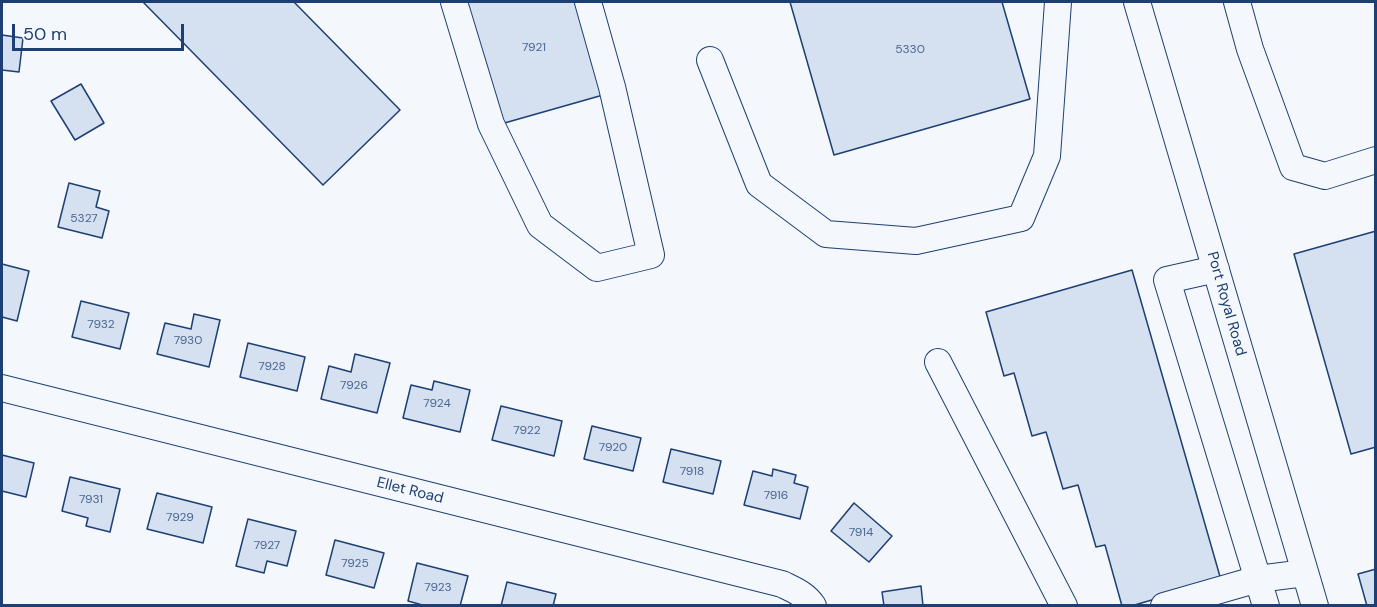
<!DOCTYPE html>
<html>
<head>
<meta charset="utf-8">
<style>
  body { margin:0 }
  #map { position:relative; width:1377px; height:607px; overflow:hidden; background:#f4f7fb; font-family:"DM Sans",sans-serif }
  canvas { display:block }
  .frame { position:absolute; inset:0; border:3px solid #1d3f73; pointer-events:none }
  .scale { position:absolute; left:12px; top:24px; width:172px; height:27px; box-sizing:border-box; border:3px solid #1d3f73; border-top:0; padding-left:8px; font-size:18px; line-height:21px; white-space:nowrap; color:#1d3f73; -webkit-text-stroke:4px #f4f7fb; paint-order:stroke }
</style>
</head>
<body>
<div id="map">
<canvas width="1377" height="607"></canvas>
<div class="frame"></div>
<div class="scale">50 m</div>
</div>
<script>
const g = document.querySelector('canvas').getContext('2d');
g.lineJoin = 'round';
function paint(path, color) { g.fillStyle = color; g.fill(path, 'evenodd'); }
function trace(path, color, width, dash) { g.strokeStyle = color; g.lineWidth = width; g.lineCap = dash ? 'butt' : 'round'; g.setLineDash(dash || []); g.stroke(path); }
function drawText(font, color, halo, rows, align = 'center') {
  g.font = font + ' "DM Sans",sans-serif'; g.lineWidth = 4.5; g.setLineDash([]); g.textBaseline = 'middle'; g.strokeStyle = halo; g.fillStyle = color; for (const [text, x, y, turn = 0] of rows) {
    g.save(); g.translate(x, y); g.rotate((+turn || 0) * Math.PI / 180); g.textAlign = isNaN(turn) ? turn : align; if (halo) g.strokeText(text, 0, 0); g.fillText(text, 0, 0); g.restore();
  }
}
const building = new Path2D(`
  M143 2H294L400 110 323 185Z
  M464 2H575L603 95 501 124Z
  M790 2H1002L1030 99 834 155Z
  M2 35 23 38 19 72 2 70Z
  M81 84 104 123 75 140 51 101Z
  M69 183 100 191 96 207 109 211 102 238 58 227Z
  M1376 231V447L1351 454 1294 254Z
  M2 264 29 271 17 321 2 317Z
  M1132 270 1221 580 1131 606H1122L1105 545 1096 547 1078 485 1063 489 1046 432 1032 436 1014 373 1004 376 986 312Z
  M81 301 129 313 120 349 72 337Z
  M194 314 220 320 209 367 157 354 165 323 191 329Z
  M248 343 305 357 297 391 240 377Z
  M355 354 390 363 377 413 321 399 329 366 351 372Z
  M434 381 470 390 460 432 403 418 411 385 432 390Z
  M501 406 562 421 554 456 492 440Z
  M592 426 641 438 633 471 584 459Z
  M671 449 721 461 713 494 663 482Z
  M2 455 34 463 26 497 2 491Z
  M773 469 796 475 794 483 808 487 800 519 744 505 753 471 772 476Z
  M70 477 120 489 110 532 86 526 88 518 62 511Z
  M157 493 212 507 203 543 147 529Z
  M854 503 892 536 869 562 831 531Z
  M248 519 296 531 287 566 267 561 264 573 236 566Z
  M335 540 384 553 374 588 326 575Z
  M417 563 468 576 460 606H426L408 601Z
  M1376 569V606H1367L1358 574Z
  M507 582 556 594 553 606H501Z
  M921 586 923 606H884L882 592Z`);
paint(building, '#d5e0f0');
trace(building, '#1d3f73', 1.5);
const minor = new Path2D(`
  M454 2 491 124 540 225 597 268 651 255 612 87 588 2
  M1137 2 1315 606
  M1237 2 1250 49 1293 167 1325 176 1376 160
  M710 60 759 184 826 234 916 241 1021 218 1047 156 1058 2
  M1216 269 1167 280 1266 606
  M938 362 1064 606
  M2 388 782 584C794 590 805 594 813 606
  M1164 606 1258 579 1305 573`);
trace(minor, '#1d3f73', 28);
trace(minor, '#f4f7fb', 26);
drawText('12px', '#4b6792', null, [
  ["7921",534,48],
  ["5330",910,50],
  ["5327",84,219],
  ["7932",101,325],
  ["7930",188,341],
  ["7928",272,367],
  ["7926",354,386],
  ["7924",437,404],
  ["7922",527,431],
  ["7920",613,448],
  ["7918",692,472],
  ["7916",776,496],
  ["7931",91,500],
  ["7929",180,518],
  ["7914",861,533],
  ["7927",267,546],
  ["7925",355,564],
  ["7923",438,588]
]);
drawText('15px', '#1d3f73', '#f4f7fb', [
  ["Port Royal Road",1226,304,74],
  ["Ellet Road",410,491,14]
]);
</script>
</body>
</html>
